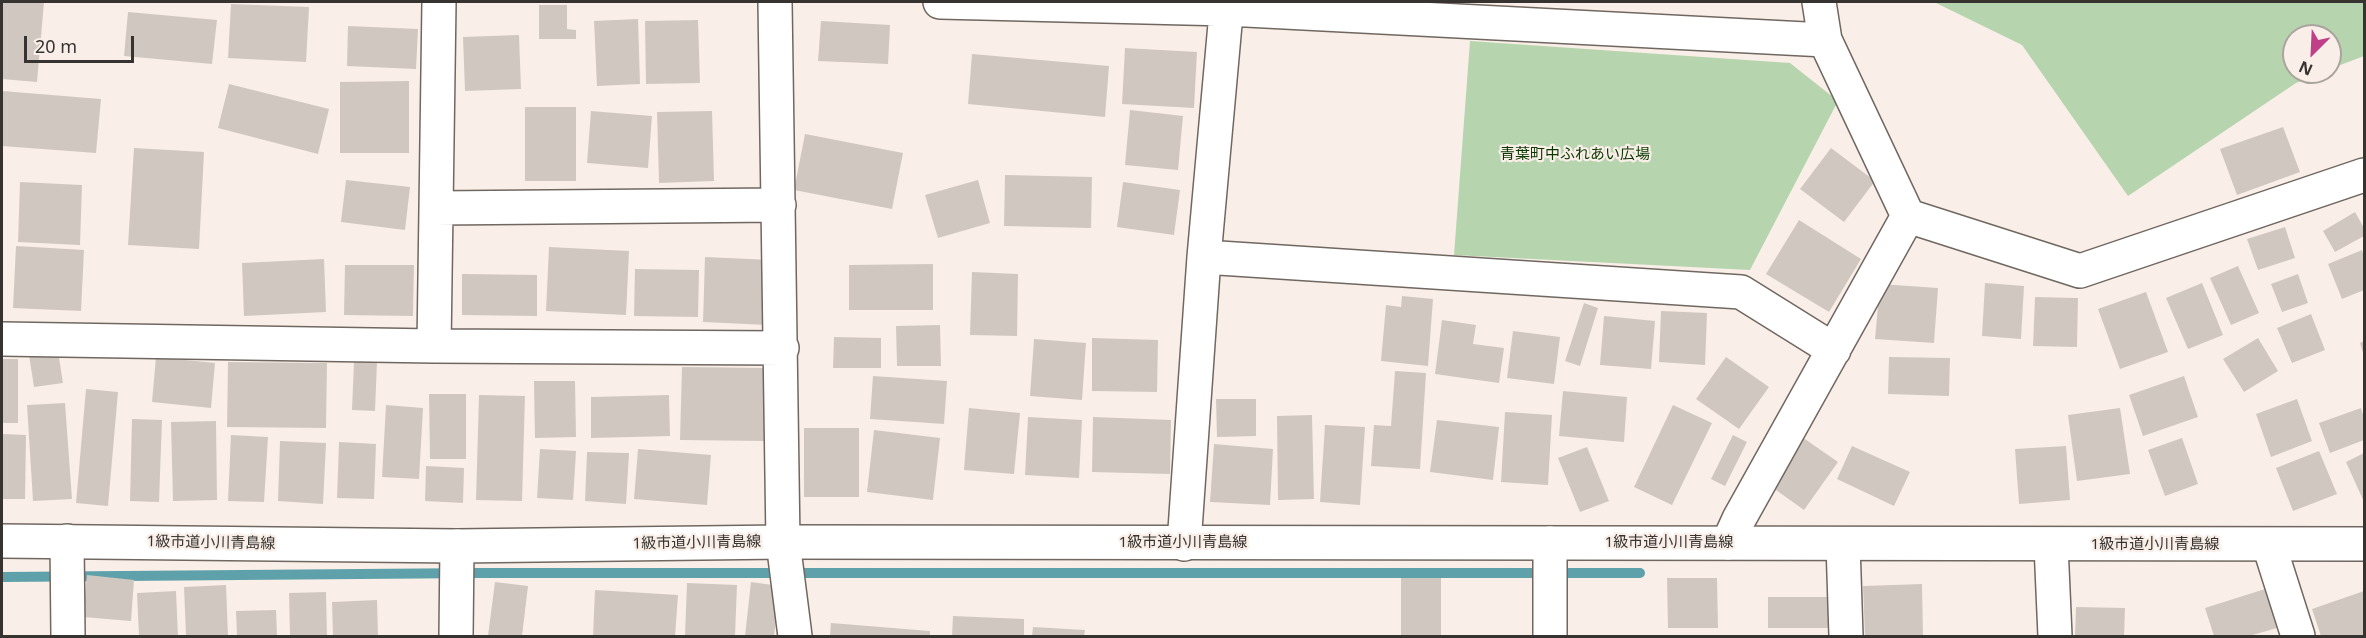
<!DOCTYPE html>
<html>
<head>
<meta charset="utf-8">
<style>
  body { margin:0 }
  #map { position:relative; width:2366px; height:638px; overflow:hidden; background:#f9efe8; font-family:"Noto Sans",sans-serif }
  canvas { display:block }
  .frame { position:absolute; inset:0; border:3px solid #373330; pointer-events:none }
  .north { position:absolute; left:2282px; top:24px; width:60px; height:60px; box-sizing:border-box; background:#f9efe8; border:2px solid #aba49e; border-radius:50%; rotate:204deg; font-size:16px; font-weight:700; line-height:24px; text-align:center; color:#373330 }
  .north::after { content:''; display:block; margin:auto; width:21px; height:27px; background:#c13f88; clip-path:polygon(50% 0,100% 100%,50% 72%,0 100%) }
  .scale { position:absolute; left:24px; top:36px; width:110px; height:27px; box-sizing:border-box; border:3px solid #373330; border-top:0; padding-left:8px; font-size:18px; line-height:21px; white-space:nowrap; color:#373330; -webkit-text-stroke:4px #f9efe8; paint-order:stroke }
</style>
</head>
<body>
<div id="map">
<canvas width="2366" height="638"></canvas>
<div class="frame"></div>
<div class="north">N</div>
<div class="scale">20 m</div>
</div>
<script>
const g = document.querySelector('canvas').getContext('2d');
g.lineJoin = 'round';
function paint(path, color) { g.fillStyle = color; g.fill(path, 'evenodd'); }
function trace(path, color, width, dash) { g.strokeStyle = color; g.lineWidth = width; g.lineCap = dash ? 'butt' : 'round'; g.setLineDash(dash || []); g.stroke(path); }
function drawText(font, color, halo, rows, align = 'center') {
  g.font = font + ' "Noto Sans","Noto Sans JP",sans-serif'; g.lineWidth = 4.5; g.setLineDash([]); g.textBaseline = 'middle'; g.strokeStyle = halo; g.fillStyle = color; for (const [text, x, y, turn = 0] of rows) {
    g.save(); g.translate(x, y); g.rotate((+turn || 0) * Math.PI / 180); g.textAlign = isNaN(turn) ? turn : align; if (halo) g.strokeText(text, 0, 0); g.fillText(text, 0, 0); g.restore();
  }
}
paint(new Path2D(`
  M1934 2H2364V56L2330 69V36H2294V72H2323L2296 83 2128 196 2022 45Z
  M1470 41 1790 63 1838 101 1750 270 1454 255Z`), '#b6d5ae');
trace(new Path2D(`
  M2 577 479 573H1640`), '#5fa1aa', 10);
paint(new Path2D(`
  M2 2H44L37 82 2 79Z
  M231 4 309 7 306 62 228 58Z
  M539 5H567V29L576 30V39H539Z
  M128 12 217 20 212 64 124 56Z
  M638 19 640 84 597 86 594 21Z
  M698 20 700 83 646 84 645 21Z
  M821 21 890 25 888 64 818 61Z
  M348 26 418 29 416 69 347 66Z
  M519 35 521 89 465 91 463 37Z
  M1125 48 1197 52 1194 108 1122 104Z
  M972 54 1109 66 1105 117 968 104Z
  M409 81V153H340V82Z
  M229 84 329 109 318 154 218 128Z
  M2 91 101 99 96 153 2 146Z
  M525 107H576V181H525Z
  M1130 110 1183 116 1178 170 1125 165Z
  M591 111 652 116 648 168 587 163Z
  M712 111 714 181 659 183 657 112Z
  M2283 127 2300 172 2237 195 2220 149Z
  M805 134 903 153 892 209 794 190Z
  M134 148 204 152 199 249 128 245Z
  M1831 148 1875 181 1844 222 1800 189Z
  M1005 175 1092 177 1091 228 1004 226Z
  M346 180 410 187 405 230 341 222Z
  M978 180 990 223 938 238 925 195Z
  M20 182 82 185 80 245 18 242Z
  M1123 182 1180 190 1174 235 1117 227Z
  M2355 212 2364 228V236L2335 252 2323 231Z
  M1799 220 1861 259 1829 312 1766 274Z
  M2285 227 2295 258 2258 270 2247 239Z
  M16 246 84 250 81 311 13 308Z
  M549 247 629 251 626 315 546 311Z
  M2362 250 2364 257V290L2342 299 2328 264Z
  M705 257 771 260 768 325 703 322Z
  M324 259 326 312 244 316 242 263Z
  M933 264V310H849V265Z
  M345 265H414L413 316 344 315Z
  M2238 266 2259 313 2231 325 2210 278Z
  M635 269 699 270 698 317 634 316Z
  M972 272 1018 274 1017 336 970 335Z
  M462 274 537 275V316L462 315Z
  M2298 274 2308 303 2282 312 2271 284Z
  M1985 283 2024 286 2021 339 1982 336Z
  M2202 283 2223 335 2188 349 2166 298Z
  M1880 284 1938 288 1934 343 1875 339Z
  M2146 292 2168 352 2120 369 2098 309Z
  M1402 296 1433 299 1428 366 1381 361 1386 305 1401 307Z
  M2035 297 2078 298 2077 347 2033 346Z
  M1584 303 1598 308 1580 366 1565 361Z
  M1661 311 1707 313 1705 365 1659 362Z
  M2311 314 2325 350 2292 363 2277 328Z
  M1604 316 1655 321 1651 369 1600 365Z
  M1442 320 1476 325 1473 344 1504 348 1499 383 1435 374Z
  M940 325 941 366H897L896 326Z
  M1513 331 1560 337 1554 384 1507 378Z
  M834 337 881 338V368H833Z
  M1092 338 1158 340 1157 392 1092 391Z
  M2258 338 2278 371 2244 392 2223 359Z
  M1034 339 1086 343 1082 400 1030 396Z
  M2364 341V356L2360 343Z
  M58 351 63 383 34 387 29 355Z
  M156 357 215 363 211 408 152 402Z
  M1726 357 1769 387 1739 429 1696 399Z
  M1889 357 1950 358 1949 396 1888 394Z
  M2 359H18V423H2Z
  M354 361 377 362 375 411 352 410Z
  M228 362 327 363 326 428 227 427Z
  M682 367 766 368 765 441 680 440Z
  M1395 371 1426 373 1420 469 1371 466 1374 425 1391 426Z
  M873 376 947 381 944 424 870 419Z
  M2184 376 2198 417 2143 436 2129 395Z
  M534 381H575L576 437 535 438Z
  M86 389 118 392 108 506 76 503Z
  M1563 391 1627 397 1624 442 1559 436Z
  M429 394H466V459H430Z
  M479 395 525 396 522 501 476 500Z
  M669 395 670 436 591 438V397Z
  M1216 399H1256V436L1217 437Z
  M2297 399 2312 441 2271 457 2256 414Z
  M65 403 72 499 33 501 27 405Z
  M386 405 423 408 419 479 382 477Z
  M1673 405 1712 423 1672 505 1634 487Z
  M969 408 1020 413 1014 474 964 470Z
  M2120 408 2130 474 2077 481 2068 415Z
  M2361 408 2364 418V440L2330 453 2319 423Z
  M1505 412 1552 415 1548 485 1501 482Z
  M1312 415 1314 499 1278 500 1277 416Z
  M1028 417 1082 420 1079 478 1025 475Z
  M1093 417 1171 420 1170 474 1092 472Z
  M132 419 162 420 159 502 130 501Z
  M1437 420 1499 427 1493 480 1430 472Z
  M216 421 217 500 173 501 171 422Z
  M1325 425 1365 427 1360 505 1320 502Z
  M804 428H859V497H804Z
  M874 430 940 438 933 500 867 492Z
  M2 434 26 435 25 499H2Z
  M231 435 268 437 264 502 228 501Z
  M1733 435 1747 442 1725 486 1711 479Z
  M1802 437 1838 462 1804 510 1769 485Z
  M2182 438 2198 484 2165 496 2148 450Z
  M280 441 326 443 323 504 278 501Z
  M339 442 376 444 374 499 337 498Z
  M1214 444 1273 449 1270 505 1210 502Z
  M1852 446 1910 472 1894 506 1837 479Z
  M2066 446 2070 500 2019 504 2015 449Z
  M1587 447 1609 501 1580 512 1558 458Z
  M540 449 576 451 573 500 537 498Z
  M638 449 711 455 707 505 634 499Z
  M2319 451 2337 494 2293 511 2276 468Z
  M587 452 629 453 626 504 585 501Z
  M2364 453V502L2346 462Z
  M426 466 464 468 463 503 425 501Z
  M87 575 134 580 131 621 83 617Z
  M1401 578H1441V636H1401Z
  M1667 578H1717L1718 628H1668Z
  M495 582 528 586 522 636H488Z
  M751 582 780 586 774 636H745Z
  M687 583 737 585 735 636H685Z
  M1922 584 1923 636H1865L1863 586Z
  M226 585 228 636H186L184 587Z
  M2265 589 2277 628 2249 636H2214L2205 608Z
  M595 590 678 595 675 636H593Z
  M176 591 178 636H139L137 593Z
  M2364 591V636H2321L2312 609Z
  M326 592 327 636H290L289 593Z
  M1768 597H1828V628H1768Z
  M377 600 378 636H333L332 602Z
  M2076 607 2125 608 2124 636H2075Z
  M276 610 277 636H237L236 611Z
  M953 616 1024 619V636H952Z
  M831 623 930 631V636H830Z
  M1033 627 1085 630 1084 636H1032Z`), '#d0c8c0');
const street = new Path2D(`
  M775 2 783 542 795 636
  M940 2 1227 9 1825 40
  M1819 2 1825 40 1908 216 2080 271 2364 175
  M436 208 779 205
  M1204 257 1741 292 1834 350
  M2 339 434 346 782 348
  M434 346 439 2
  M67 541 68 636
  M1728 543 1739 519 1908 216
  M1184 544 1204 257 1227 2
  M1843 544 1846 636
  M2051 545 2055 636
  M2269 545 2298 636
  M456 636 457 546
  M1550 636V543`);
const secondary = new Path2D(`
  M2 541 457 546 783 542 2364 544`);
trace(street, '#706761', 36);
trace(secondary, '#706761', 36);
trace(street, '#fff', 33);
trace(secondary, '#fff', 33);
drawText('15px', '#0a3800', '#f9efe8', [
  ["青葉町中ふれあい広場",1575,155]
]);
drawText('15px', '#373330', '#f9efe8', [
  ["1級市道小川青島線",211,543,1],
  ["1級市道小川青島線",697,543,-1],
  ["1級市道小川青島線",1183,543],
  ["1級市道小川青島線",1669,543],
  ["1級市道小川青島線",2155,545]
]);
</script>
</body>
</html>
